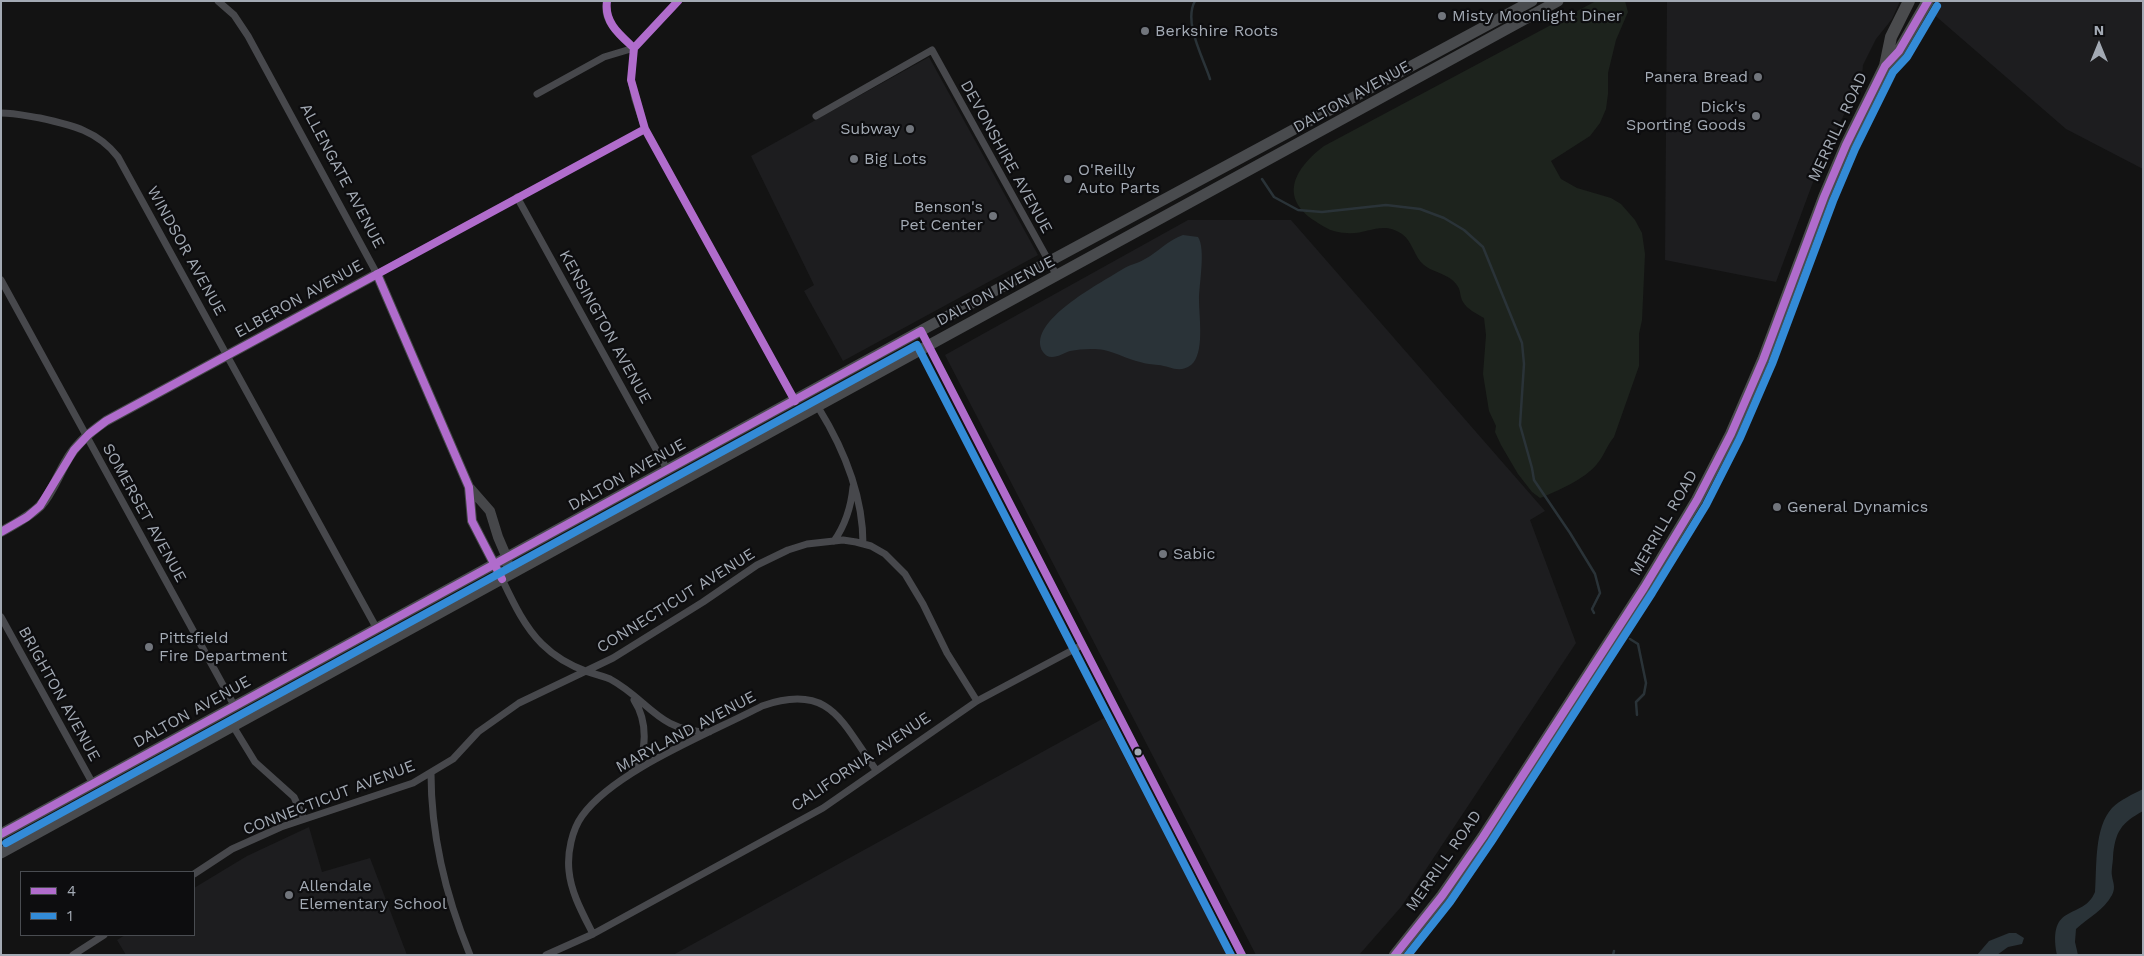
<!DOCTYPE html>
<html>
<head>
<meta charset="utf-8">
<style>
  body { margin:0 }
  #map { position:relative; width:2144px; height:956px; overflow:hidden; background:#131313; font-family:"Work Sans",sans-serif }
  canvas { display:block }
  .frame { position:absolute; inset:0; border:2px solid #a3aab4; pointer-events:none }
  .legend { position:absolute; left:20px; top:871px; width:175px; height:65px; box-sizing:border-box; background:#0d0d0f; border:1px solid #494c51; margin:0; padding:6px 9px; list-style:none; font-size:15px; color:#a3aab4 }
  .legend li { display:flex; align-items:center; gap:10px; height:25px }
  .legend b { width:25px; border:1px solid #494c51 }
  .north { position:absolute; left:2074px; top:20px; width:50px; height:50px; -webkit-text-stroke:4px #0d0d0f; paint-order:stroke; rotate:0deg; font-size:14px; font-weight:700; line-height:20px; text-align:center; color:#a3aab4 }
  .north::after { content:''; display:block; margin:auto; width:18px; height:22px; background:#a3aab4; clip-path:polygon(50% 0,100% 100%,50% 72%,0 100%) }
</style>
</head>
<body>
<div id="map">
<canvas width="2144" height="956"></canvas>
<div class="frame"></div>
<ul class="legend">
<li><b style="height:6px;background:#b06ccc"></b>4</li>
<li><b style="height:6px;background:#338bd7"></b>1</li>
</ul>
<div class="north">N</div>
</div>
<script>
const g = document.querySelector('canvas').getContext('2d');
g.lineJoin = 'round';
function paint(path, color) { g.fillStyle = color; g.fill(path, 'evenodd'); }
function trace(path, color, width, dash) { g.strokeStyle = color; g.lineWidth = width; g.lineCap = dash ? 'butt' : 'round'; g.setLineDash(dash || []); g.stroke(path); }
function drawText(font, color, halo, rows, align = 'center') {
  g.font = font + ' "Work Sans",sans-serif'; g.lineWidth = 4.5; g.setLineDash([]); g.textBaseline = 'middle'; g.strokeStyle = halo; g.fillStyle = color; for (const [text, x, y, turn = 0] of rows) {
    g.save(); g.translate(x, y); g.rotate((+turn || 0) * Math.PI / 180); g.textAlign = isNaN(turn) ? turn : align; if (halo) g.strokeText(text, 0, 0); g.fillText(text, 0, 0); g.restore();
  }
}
paint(new Path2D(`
  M1667 1H1900L1892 19 1876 39 1863 65 1862 76 1816 174 1776 282 1665 260Z
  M1937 1H2143V169L2066 129 1931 12Z
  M929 57 1038 255 843 361 804 291 814 285 751 156Z
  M1188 220H1291L1545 511 1530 520 1576 643 1401 907 1359 955H1256L945 355Z
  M1104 718 1227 955H673Z
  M309 827 322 872 370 858 407 955H126L117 940 125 935H194V888L247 856Z`), '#1d1d1f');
paint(new Path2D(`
  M1596 1H1625L1628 12 1616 40 1608 73V94L1606 109 1600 123 1590 136 1551 161 1561 179 1577 188 1611 198 1621 204 1635 220 1642 233 1645 254 1642 320 1639 334V366L1614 437C1607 445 1604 456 1597 464 1585 479 1558 491 1540 498L1532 492 1518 474 1501 445 1495 432 1496 426 1489 411 1483 374 1486 335 1484 318C1477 314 1467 309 1463 302 1458 292 1463 289 1451 279 1443 273 1431 271 1424 265 1414 257 1413 242 1402 234 1382 220 1367 235 1347 233 1334 233 1325 228 1315 221 1278 197 1295 168 1324 146Z`), '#1d231d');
paint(new Path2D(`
  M1183 235 1198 237C1206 249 1199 284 1199 300 1199 317 1205 354 1191 365 1179 374 1170 366 1158 365 1152 364 1146 364 1140 362 1127 359 1117 353 1104 350 1094 348 1080 349 1070 351 1064 353 1058 357 1052 357 1048 357 1045 355 1043 352 1026 325 1090 289 1108 278 1115 274 1123 268 1131 265 1136 263 1140 262 1145 259 1158 252 1168 240 1183 235Z
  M2143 789V811C2121 823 2115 832 2113 857 2113 863 2111 870 2112 876 2113 883 2116 887 2112 895 2104 910 2089 917 2076 929L2075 942 2078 955H2057C2047 901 2083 921 2095 892 2097 865 2094 828 2112 808 2120 800 2133 794 2143 789Z
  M2009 933H2016L2024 938 2022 944 2008 947 1997 955H1977L1989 941Z`), '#2a3338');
trace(new Path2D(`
  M1195 1C1183 22 1203 57 1210 79
  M1262 179 1274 197 1298 210 1322 212 1386 205 1420 209 1444 218 1464 230 1483 247 1522 343 1524 364 1520 425 1532 468 1534 480 1570 533 1595 574 1600 593 1592 609 1594 613
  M1630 639 1638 644 1646 683 1644 694 1636 702 1637 715
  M1613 955 1614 951`), '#2a3338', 2.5);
trace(new Path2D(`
  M218 1 234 15 248 36 377 274 645 129
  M607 1C601 22 621 35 634 48
  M678 1 634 48 631 80 635 99 645 129 795 401
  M537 94 604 57 634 48
  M1 113C14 113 27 116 40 118 72 125 98 131 118 157L377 629
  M816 116 932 50 1057 276
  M517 197 668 471
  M1 280 235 707
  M921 331 1242 955
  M818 407C844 449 863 494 863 544
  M834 541C846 524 851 507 853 487
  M502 579C513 602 524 626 542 644 555 657 571 666 588 672 595 674 603 676 610 679 649 700 658 732 709 732
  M1 617 93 784
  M233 726 255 762 294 797 304 819
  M632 772C649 753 647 720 634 700
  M431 773C431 836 446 897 470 955
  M194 874 232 849 281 827 413 783 453 759 478 732 519 703 613 658 703 602 757 565 788 550 807 544 843 540 856 542 871 546 885 554 905 574 923 604 947 653 977 701
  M593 934C583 914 571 893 569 871 567 853 572 830 582 816 615 770 711 733 762 706 831 682 842 723 876 770
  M73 955 104 935
  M546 955 593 934 823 808 977 701 1082 645`), '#47484c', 7);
trace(new Path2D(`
  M1 532C15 524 29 517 40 506 52 493 57 477 66 462 75 445 90 432 106 421L377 274 469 487 472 521 502 579 508 570 507 558 498 537 490 511 469 487`), '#46474a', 10);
trace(new Path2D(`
  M1 834 935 323 1532 1
  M1 853 1558 1`), '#494b4e', 11);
trace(new Path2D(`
  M1885 66 1891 37 1909 1
  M1395 955 1442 896 1483 837 1644 588 1697 500 1731 434 1763 360 1824 197 1846 145 1885 66 1899 51 1928 1`), '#4a4b4d', 12);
trace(new Path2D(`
  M607 1C604 23 620 35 634 48
  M678 1 634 48 631 80 645 129 795 401
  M377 274 469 487 472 521 502 579
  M1 532 27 517 40 506 74 450 89 434 106 421 645 129
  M1 834 921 331 1242 955
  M1395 955 1442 896 1483 837 1644 588 1697 500 1731 434 1763 360 1824 197 1846 145 1885 66 1899 51 1928 1`), '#b06ccc', 8);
trace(new Path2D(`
  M6 843 917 345 1231 955
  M1408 955 1450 902 1491 842 1652 593 1706 505 1740 438 1772 364 1833 201 1855 149 1893 72 1907 57 1937 6`), '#338bd7', 8);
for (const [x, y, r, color] of [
  [1442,16,5,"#71757c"],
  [1145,31,5,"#71757c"],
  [1758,77,5,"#71757c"],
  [1756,116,5,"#71757c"],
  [910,129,5,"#71757c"],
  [854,159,5,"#71757c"],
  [1068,179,5,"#71757c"],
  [993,216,5,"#71757c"],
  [1777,507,5,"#71757c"],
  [1163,554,5,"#71757c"],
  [149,647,5,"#71757c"],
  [1138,752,4.5,"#a3aab4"],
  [289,895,5,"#71757c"]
]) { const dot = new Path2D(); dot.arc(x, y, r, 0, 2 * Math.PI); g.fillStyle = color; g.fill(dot); trace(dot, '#0d0d0f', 2); }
drawText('16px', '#a3aab4', '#0d0d0f', [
  ["Misty Moonlight Diner",1452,16],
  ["Berkshire Roots",1155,31],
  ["Panera Bread",1748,77,"right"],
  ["Dick's",1746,107,"right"],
  ["Sporting Goods",1746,125,"right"],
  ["Subway",900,129,"right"],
  ["Big Lots",864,159],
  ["O'Reilly",1078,170],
  ["Auto Parts",1078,188],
  ["Benson's",983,207,"right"],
  ["Pet Center",983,225,"right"],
  ["General Dynamics",1787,507],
  ["Sabic",1173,554],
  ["Pittsfield",159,638],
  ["Fire Department",159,656],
  ["Allendale",299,886],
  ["Elementary School",299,904]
], 'left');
drawText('16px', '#a3aab4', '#0d0d0f', [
  ["DALTON AVENUE",1352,97,-29],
  ["MERRILL ROAD",1838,127,-65],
  ["DEVONSHIRE AVENUE",1006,157,61],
  ["ALLENGATE AVENUE",342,176,62],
  ["WINDSOR AVENUE",186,251,61],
  ["DALTON AVENUE",996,291,-28],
  ["ELBERON AVENUE",299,299,-29],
  ["KENSINGTON AVENUE",605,327,61],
  ["DALTON AVENUE",627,475,-29],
  ["SOMERSET AVENUE",144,513,61],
  ["MERRILL ROAD",1664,523,-60],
  ["CONNECTICUT AVENUE",676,601,-32],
  ["BRIGHTON AVENUE",59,694,61],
  ["DALTON AVENUE",192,712,-29],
  ["MARYLAND AVENUE",686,732,-28],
  ["CALIFORNIA AVENUE",861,762,-34],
  ["CONNECTICUT AVENUE",329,798,-21],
  ["MERRILL ROAD",1444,861,-55]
]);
</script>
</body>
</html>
